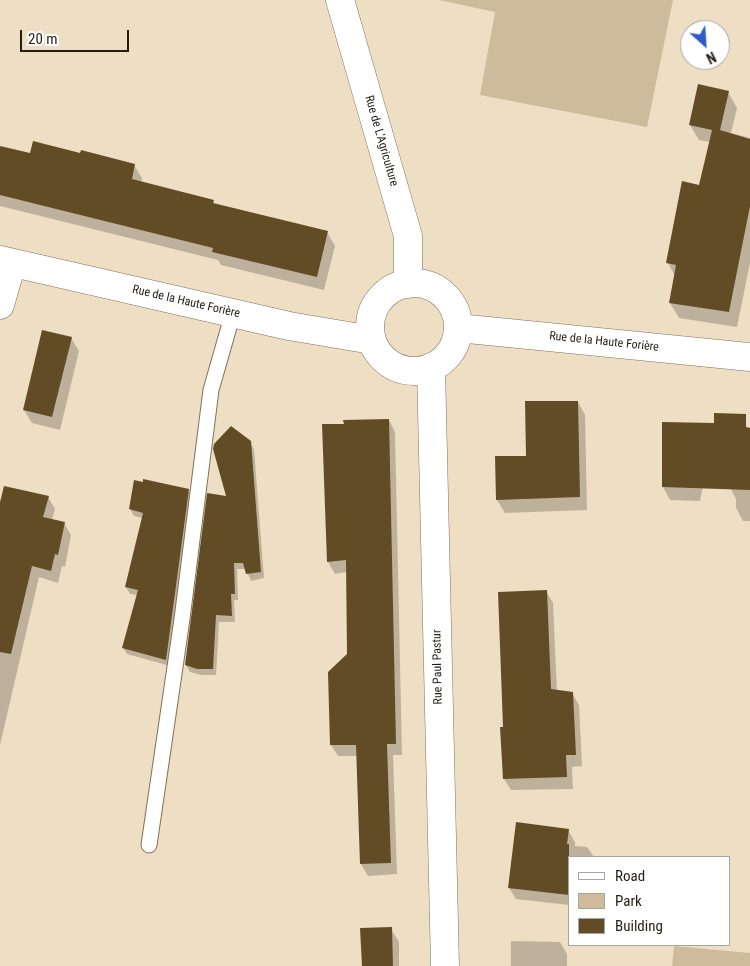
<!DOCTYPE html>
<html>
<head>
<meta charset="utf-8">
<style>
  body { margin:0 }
  #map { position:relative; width:750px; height:966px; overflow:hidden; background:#eedec3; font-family:"Roboto Condensed",sans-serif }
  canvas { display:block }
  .legend { position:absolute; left:568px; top:856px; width:162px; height:90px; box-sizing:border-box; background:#fff; border:1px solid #a7a5a1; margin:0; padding:6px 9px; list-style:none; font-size:15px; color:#231d13 }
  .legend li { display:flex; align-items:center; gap:10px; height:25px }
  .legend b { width:25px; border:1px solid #a7a5a1 }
  .north { position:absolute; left:680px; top:20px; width:50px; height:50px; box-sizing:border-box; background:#fff; border:1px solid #a7a5a1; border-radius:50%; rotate:154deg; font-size:14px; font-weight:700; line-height:20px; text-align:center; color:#231d13 }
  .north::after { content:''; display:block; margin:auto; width:18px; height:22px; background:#315bcb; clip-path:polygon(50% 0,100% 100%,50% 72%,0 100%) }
  .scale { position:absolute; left:20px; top:30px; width:109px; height:22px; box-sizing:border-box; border:2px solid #231d13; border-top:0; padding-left:6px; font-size:15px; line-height:18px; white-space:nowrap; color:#231d13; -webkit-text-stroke:4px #fff; paint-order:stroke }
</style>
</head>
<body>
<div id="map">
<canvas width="750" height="966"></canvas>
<ul class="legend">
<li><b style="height:6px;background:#fff"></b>Road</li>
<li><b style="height:14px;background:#cebb9b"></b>Park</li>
<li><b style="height:14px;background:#624c25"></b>Building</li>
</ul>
<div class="north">N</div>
<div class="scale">20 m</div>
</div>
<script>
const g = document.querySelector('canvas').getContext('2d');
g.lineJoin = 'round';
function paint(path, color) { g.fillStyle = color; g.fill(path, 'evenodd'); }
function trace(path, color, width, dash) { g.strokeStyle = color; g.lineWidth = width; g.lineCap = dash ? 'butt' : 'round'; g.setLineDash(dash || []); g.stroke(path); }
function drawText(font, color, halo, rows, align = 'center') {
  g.font = font + ' "Roboto Condensed",sans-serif'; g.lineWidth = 5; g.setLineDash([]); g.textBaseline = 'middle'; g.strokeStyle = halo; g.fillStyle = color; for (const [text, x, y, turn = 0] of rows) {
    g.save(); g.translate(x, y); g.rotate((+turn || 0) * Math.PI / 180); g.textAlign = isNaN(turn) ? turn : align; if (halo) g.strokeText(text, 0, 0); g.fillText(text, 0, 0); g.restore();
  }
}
paint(new Path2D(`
  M439 0H673L647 127 480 95 495 12Z
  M674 946 750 953V966H672Z`), '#cebb9b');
paint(new Path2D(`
  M728 92 737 108 731 133 750 138V263L737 327 679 318 670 303 675 276 668 263 700 186 710 142 699 140 690 125Z
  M0 147 31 155 81 154 134 165 142 178 141 182 213 201 215 205 327 232 335 246 324 290 221 265 218 260 0 206Z
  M71 338 79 351 60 430 32 423 24 410Z
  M578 402 585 415 587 510 505 513 497 500 527 457Z
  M389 420 395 432 402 755H393L397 874 368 876 361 864 358 756H338L331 745 348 655 347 572 335 574 328 562 323 425H345Z
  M750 426V521H743L736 508V499L731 489Z
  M713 437 700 501 670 500 663 487Z
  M250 442 254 449 264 578 251 581 246 569H237L238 600H234L235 622H219L216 675H201L190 672 186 665 227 498Z
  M188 490 192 496 170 666 127 654 123 648 138 595 130 594 126 587 143 518 134 516 130 509Z
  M48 497 55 509 52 520 64 523 71 535 65 567 62 566 58 583 39 577 0 745V508Z
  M546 591 553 603 557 691 572 693 579 705 582 766 572 767 573 789 511 790 504 779 505 728Z
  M568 830 575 842V846L587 847 594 857H569V905L516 899 509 888Z
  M391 929 399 942V966H363Z
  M511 941 560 942 567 954V966H511Z`), '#0003');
paint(new Path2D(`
  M698 84 729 91 720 130 750 139V206L729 312 669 303 676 265 666 263 682 181 699 185 712 130 689 125Z
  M33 141 80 153 81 150 135 164 132 179 214 200 213 203 328 231 317 277 212 252 213 248 0 195V146L30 153Z
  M42 330 72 337 52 417 23 410Z
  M525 401H578L580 497 496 500 495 456H526Z
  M714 413 746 414V427L750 428V490L662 487V422L714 423Z
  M389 419 396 744H387L391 863 360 864 356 745H330L328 672 347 654 346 560 327 562 322 424H344L343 420Z
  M231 426 251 441 261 572 246 574 243 563H234L235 594H231L232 616 216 615 213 669H197L185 665 207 493 226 496 213 449 214 444Z
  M143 479 189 489 166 660 122 648 138 590 125 587 143 513 129 509 134 480 143 482Z
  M4 486 49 496 43 517 65 522 58 555 55 554 51 571 32 566 11 654 0 652V502Z
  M547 590 551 689 573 692 576 755H566L567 777 503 779 500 727H503L498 592Z
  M516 822 569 829 567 844H569V895L508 888Z
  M392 927 393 966H362L360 928Z`), '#624c25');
const service = new Path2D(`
  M149 845 182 619 211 390 233 313`);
const minor = new Path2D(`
  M340 0 408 236V284
  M0 260 289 326 372 340
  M370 327a44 44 0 1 1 88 0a44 44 0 1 1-88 0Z
  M0 305 12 263
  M458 328 750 357
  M431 367 445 966`);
trace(service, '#807159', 17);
trace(minor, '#807159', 29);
trace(service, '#fff', 15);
trace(minor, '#fff', 28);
drawText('12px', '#231d13', '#fff', [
  ["Rue de L'Agriculture",381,141,74],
  ["Rue de la Haute Forière",186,302,13],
  ["Rue de la Haute Forière",604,342,6],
  ["Rue Paul Pastur",438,667,-91]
]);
</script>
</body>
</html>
